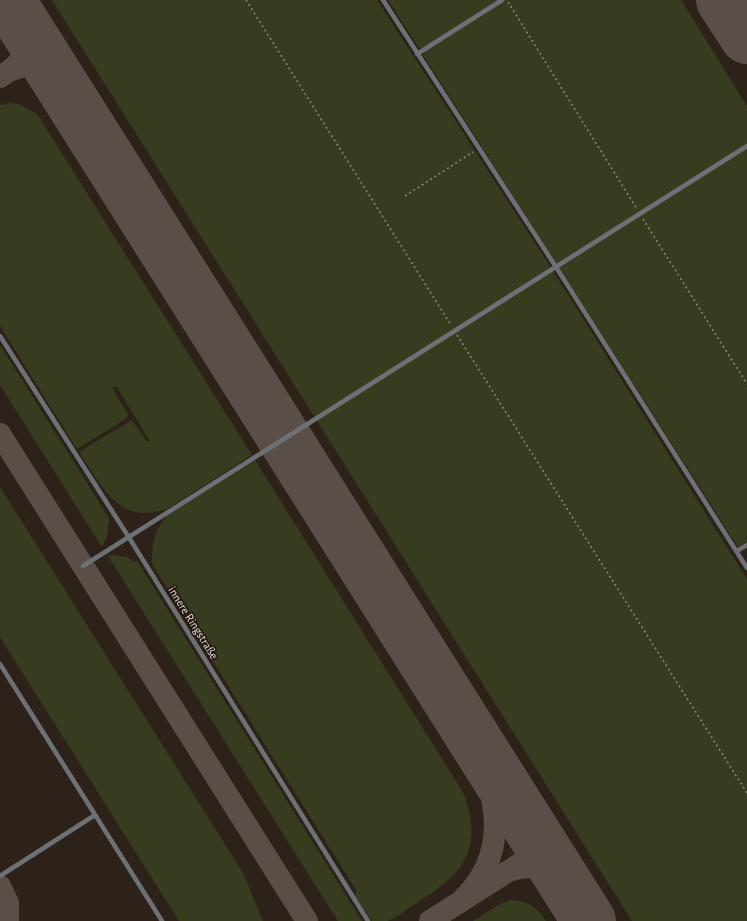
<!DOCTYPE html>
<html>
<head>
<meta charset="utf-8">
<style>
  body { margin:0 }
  canvas { display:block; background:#2d221a }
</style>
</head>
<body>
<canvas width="747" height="921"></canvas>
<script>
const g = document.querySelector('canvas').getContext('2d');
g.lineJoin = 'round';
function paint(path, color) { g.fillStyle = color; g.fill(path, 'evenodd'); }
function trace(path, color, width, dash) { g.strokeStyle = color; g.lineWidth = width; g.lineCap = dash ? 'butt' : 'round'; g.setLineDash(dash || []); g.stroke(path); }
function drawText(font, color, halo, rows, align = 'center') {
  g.font = font + ' "Alegreya Sans",sans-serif'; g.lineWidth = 3.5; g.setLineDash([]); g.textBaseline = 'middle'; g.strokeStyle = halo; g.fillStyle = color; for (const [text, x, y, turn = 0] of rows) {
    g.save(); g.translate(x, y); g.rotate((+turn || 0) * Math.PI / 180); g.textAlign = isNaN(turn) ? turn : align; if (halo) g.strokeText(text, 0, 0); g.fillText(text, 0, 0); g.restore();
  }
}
paint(new Path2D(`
  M52 0H377L553 271 747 579V921H632Z
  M388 0H498L423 48H419Z
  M505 0H681L747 106V542L738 547 423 55 425 51Z
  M10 103 19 104 37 114 252 455 167 509C119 526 102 486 79 452L132 420 147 442 150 441 116 386 112 388 128 414 127 418 77 449 0 326V105Z
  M0 345 109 518 107 536 102 547 0 385Z
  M255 460 464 794C484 850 463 875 416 903 407 909 397 918 387 921 383 921 376 921 372 921L356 897V890L152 564C152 545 154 529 168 515Z
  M0 487 243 873 263 921H179L0 637Z
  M113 555 127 557 135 562 137 561 362 921H338L108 556Z
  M511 900C528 901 537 907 546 921H473L500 904Z`), '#373c1e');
trace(new Path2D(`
  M12 70C31 61 46 68 61 82
  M0 77C23 63 33 49 22 22
  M0 434 307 921
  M512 870C533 863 551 869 566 885
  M0 886 8 903V921
  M460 902C513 853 496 795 472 736
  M430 921 543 849`), '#594f48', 22);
trace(new Path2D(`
  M8 0 589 921
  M723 0 747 37`), '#594f48', 54);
trace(new Path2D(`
  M246 0 451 325
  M508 2 637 209
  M405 196 473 152
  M643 219 747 384
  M457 335 747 793`), '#908780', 1.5, [2, 3]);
trace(new Path2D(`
  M383 0 556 267 747 568
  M417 54 502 0
  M0 336 128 536 368 921
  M737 551 747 545
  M83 566 747 146
  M0 664 162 921
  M0 876 95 815`), '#6d7176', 4.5);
drawText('12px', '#e5ded8', '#231911', [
  ["innere Ringstraße",193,623,58]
]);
</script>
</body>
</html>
